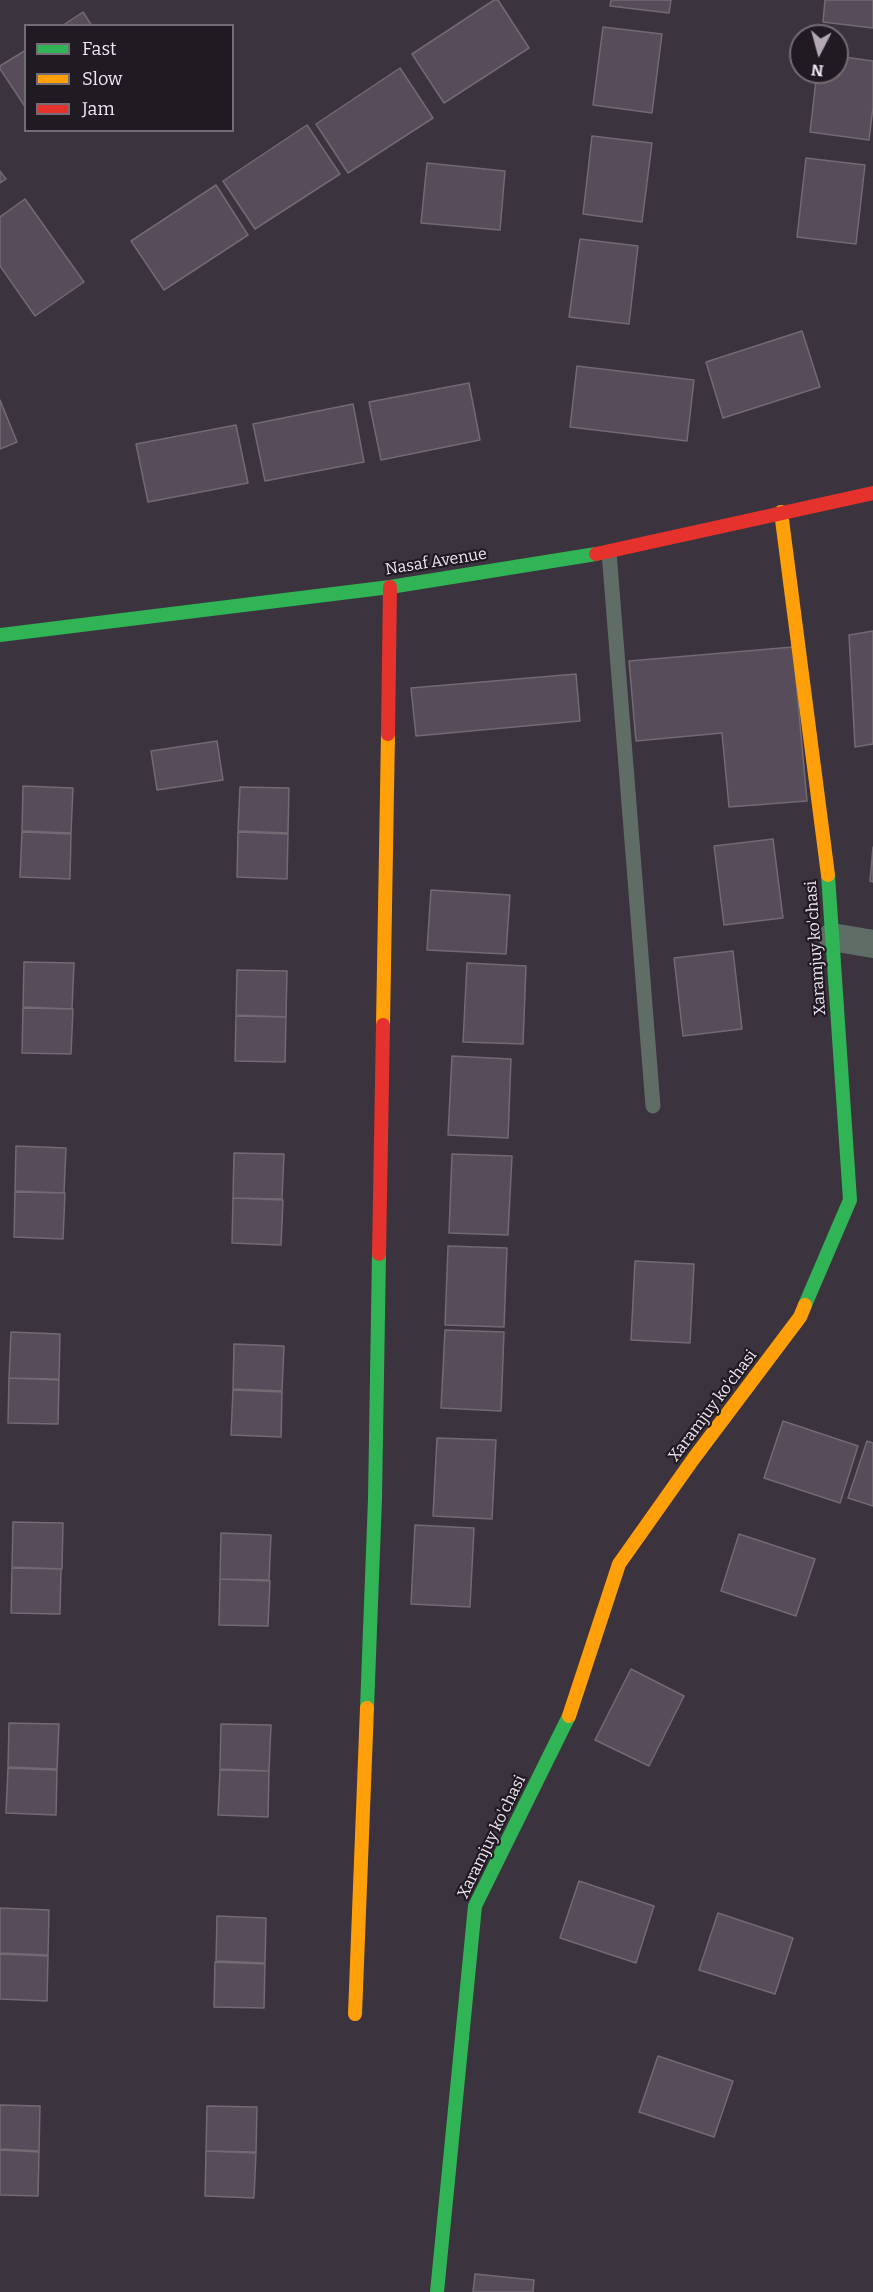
<!DOCTYPE html>
<html>
<head>
<meta charset="utf-8">
<style>
  body { margin:0 }
  #map { position:relative; width:873px; height:2292px; overflow:hidden; background:#3b333d; font-family:Bitter,serif }
  canvas { display:block }
  .legend { position:absolute; left:24px; top:24px; width:210px; height:108px; box-sizing:border-box; background:#201a22; border:2px solid #746c76; margin:0; padding:8px 10px; list-style:none; font-size:18px; color:#f1e7f3 }
  .legend li { display:flex; align-items:center; gap:12px; height:30px }
  .legend b { width:30px; border:2px solid #746c76 }
  .north { position:absolute; left:789px; top:24px; width:60px; height:60px; box-sizing:border-box; background:#201a22; border:2px solid #746c76; border-radius:50%; rotate:186deg; font-size:16px; font-weight:700; line-height:24px; text-align:center; color:#f1e7f3 }
  .north::after { content:''; display:block; margin:auto; width:21px; height:27px; background:#b1a8b3; clip-path:polygon(50% 0,100% 100%,50% 72%,0 100%) }
</style>
</head>
<body>
<div id="map">
<canvas width="873" height="2292"></canvas>
<ul class="legend">
<li><b style="height:8px;background:#30b455"></b>Fast</li>
<li><b style="height:8px;background:#ff9f0a"></b>Slow</li>
<li><b style="height:8px;background:#e5322d"></b>Jam</li>
</ul>
<div class="north">N</div>
</div>
<script>
const g = document.querySelector('canvas').getContext('2d');
g.lineJoin = 'round';
function paint(path, color) { g.fillStyle = color; g.fill(path, 'evenodd'); }
function trace(path, color, width, dash) { g.strokeStyle = color; g.lineWidth = width; g.lineCap = dash ? 'butt' : 'round'; g.setLineDash(dash || []); g.stroke(path); }
function drawText(font, color, halo, rows, align = 'center') {
  g.font = font + ' Bitter,serif'; g.lineWidth = 4.5; g.setLineDash([]); g.textBaseline = 'middle'; g.strokeStyle = halo; g.fillStyle = color; for (const [text, x, y, turn = 0] of rows) {
    g.save(); g.translate(x, y); g.rotate((+turn || 0) * Math.PI / 180); g.textAlign = isNaN(turn) ? turn : align; if (halo) g.strokeText(text, 0, 0); g.fillText(text, 0, 0); g.restore();
  }
}
const building = new Path2D(`
  M494 0H498L529 48 444 103 412 54Z
  M611 0H671L669 13 610 6Z
  M825 0H873V28L823 22Z
  M83 12 92 26H62Z
  M603 27 662 34 652 113 593 105Z
  M26 50V108L0 69V66Z
  M837 56 873 61V107L869 140 810 132 817 72H837Z
  M400 68 433 118 348 173 316 124Z
  M307 125 340 174 255 229 223 181Z
  M592 136 652 143 642 222 583 214Z
  M806 158 865 165 856 244 797 237Z
  M427 163 505 171 500 230 421 223Z
  M0 171 6 179 0 183Z
  M216 185 248 235 164 290 131 241Z
  M25 199 84 282 35 316 0 266V217Z
  M580 239 638 246 629 324 569 317Z
  M802 331 820 387 723 418 706 362Z
  M577 366 694 380 687 441 570 427Z
  M469 383 480 440 381 460 369 402Z
  M0 400 17 442 0 449Z
  M353 404 364 462 265 481 253 424Z
  M236 425 248 483 148 502 136 444Z
  M873 631V744L855 747 849 635Z
  M793 647 807 801 729 807 722 733 636 741 629 661Z
  M576 674 580 721 416 736 411 688Z
  M217 741 223 780 157 790 151 751Z
  M23 786 73 788 71 833 22 831Z
  M240 787 289 788 288 833 238 831Z
  M22 832 71 834 70 879 20 877Z
  M238 832 288 834 287 879 237 877Z
  M773 839 783 918 724 925 714 846Z
  M873 847V882L870 881Z
  M431 890 510 895 506 954 427 950Z
  M733 951 742 1029 683 1036 674 958Z
  M24 962 74 963 72 1009 23 1007Z
  M467 963 526 966 523 1044 463 1042Z
  M237 970 287 971 286 1017 236 1015Z
  M23 1008 73 1009 71 1054 22 1053Z
  M236 1016 286 1017 285 1062 235 1061Z
  M452 1056 511 1059 508 1138 448 1135Z
  M16 1146 66 1148 64 1193 15 1191Z
  M234 1153 284 1154 282 1199 233 1198Z
  M452 1154 512 1156 508 1235 449 1233Z
  M15 1192 65 1193 63 1239 14 1237Z
  M233 1198 283 1200 281 1245 232 1243Z
  M448 1246 507 1248 504 1327 445 1325Z
  M635 1261 694 1264 690 1343 631 1340Z
  M445 1330 504 1332 501 1411 441 1408Z
  M11 1332 60 1334 59 1379 9 1378Z
  M234 1344 284 1346 282 1391 233 1389Z
  M9 1378 59 1380 58 1424 8 1423Z
  M233 1390 282 1392 281 1437 231 1435Z
  M783 1421 858 1446 840 1503 764 1478Z
  M437 1438 496 1440 492 1519 433 1516Z
  M867 1441 873 1443V1506L848 1498Z
  M13 1522 63 1523 62 1569 12 1567Z
  M415 1525 474 1528 470 1607 411 1604Z
  M221 1533 271 1535 269 1580 220 1579Z
  M739 1534 815 1559 796 1616 721 1591Z
  M12 1568 61 1569 60 1614 11 1613Z
  M220 1579 270 1581 268 1626 219 1625Z
  M631 1669 684 1696 649 1766 595 1740Z
  M9 1723 59 1724 57 1769 8 1767Z
  M221 1724 271 1725 269 1771 220 1769Z
  M8 1768 57 1770 56 1815 6 1813Z
  M220 1770 269 1771 268 1817 218 1815Z
  M579 1881 654 1906 636 1963 560 1938Z
  M0 1908 49 1910 48 1955 0 1953Z
  M718 1913 793 1938 775 1994 699 1970Z
  M217 1916 266 1918 265 1963 216 1961Z
  M0 1954 48 1956 47 2001 0 1999Z
  M215 1962 265 1964 264 2008 214 2007Z
  M658 2056 733 2081 714 2137 639 2112Z
  M0 2105 40 2106 39 2151 0 2149Z
  M207 2106 257 2107 256 2152 206 2151Z
  M0 2150 39 2152 38 2196 0 2195Z
  M206 2151 256 2153 254 2198 205 2196Z
  M475 2274 534 2280 533 2292H473Z`);
paint(building, '#574c5a');
trace(building, '#716b73', 1.5);
trace(new Path2D(`
  M609 552 653 1106`), '#5f6d66', 15);
trace(new Path2D(`
  M832 937 873 944`), '#5f6d66', 28);
trace(new Path2D(`
  M0 635 390 587 596 554
  M805 1305 850 1200 828 875
  M367 1708 375 1499 379 1254
  M437 2292 475 1906 569 1716`), '#30b455', 14);
trace(new Path2D(`
  M781 512 828 875
  M383 1025 388 734
  M569 1716 619 1564 694 1458 800 1317 805 1305
  M355 2014 367 1708`), '#ff9f0a', 14);
trace(new Path2D(`
  M596 554 873 493
  M388 734 390 587
  M379 1254 383 1025`), '#e5322d', 14);
drawText('16px', '#f1e7f3', '#201a22', [
  ["Nasaf Avenue",436,562,-9],
  ["Xaramjuy ko'chasi",816,948,-94],
  ["Xaramjuy ko'chasi",713,1406,-53],
  ["Xaramjuy ko'chasi",492,1837,-64]
]);
</script>
</body>
</html>
